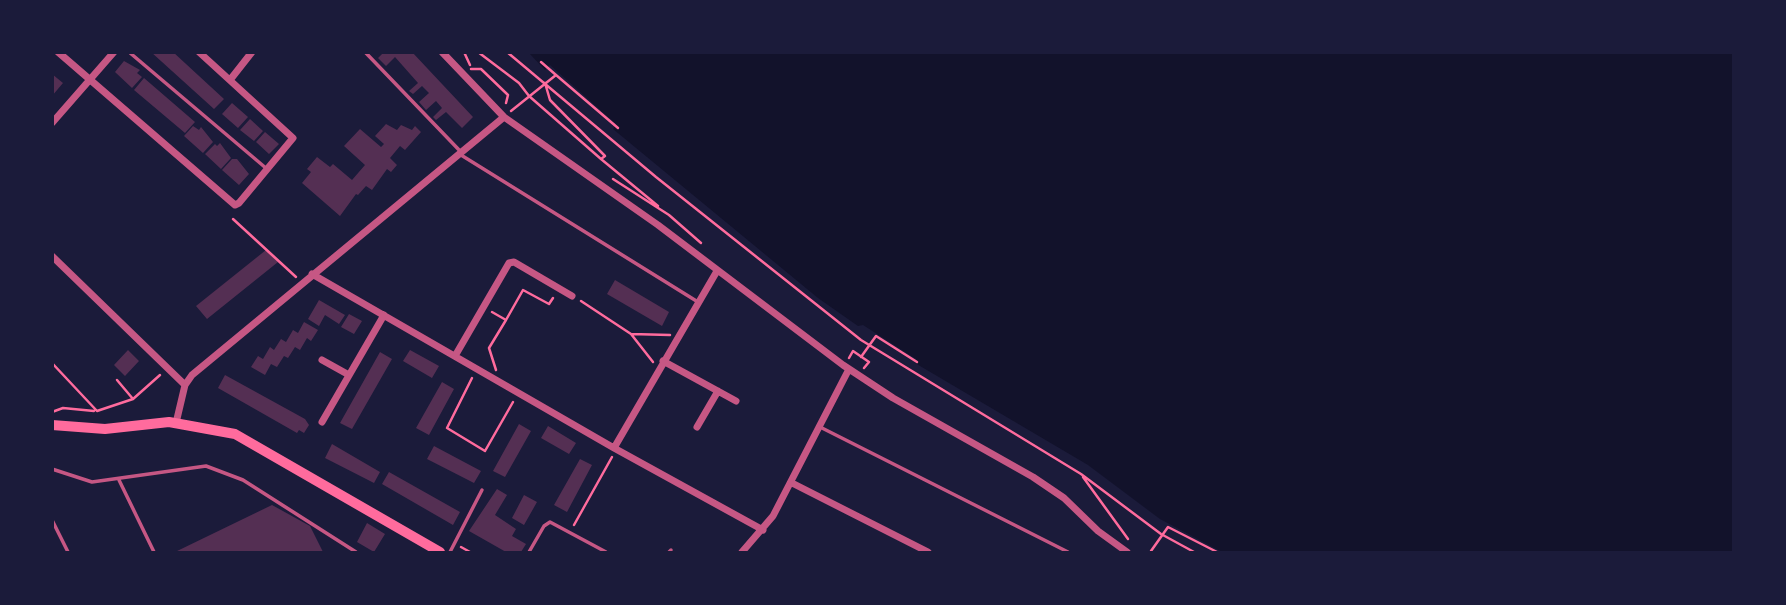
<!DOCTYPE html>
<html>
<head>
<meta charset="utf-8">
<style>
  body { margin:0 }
  #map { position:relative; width:1786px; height:605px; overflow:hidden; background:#1b1b3a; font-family:Figtree,sans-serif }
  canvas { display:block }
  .frame { position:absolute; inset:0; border:54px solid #1b1b3a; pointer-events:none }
</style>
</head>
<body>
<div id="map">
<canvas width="1786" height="605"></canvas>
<div class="frame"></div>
</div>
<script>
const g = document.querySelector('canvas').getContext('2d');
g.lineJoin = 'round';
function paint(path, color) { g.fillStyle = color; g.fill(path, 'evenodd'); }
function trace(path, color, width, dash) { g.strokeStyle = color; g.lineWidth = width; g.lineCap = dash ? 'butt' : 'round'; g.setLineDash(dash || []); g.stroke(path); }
paint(new Path2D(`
  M529 53H1733V552H1222L1160 519 1088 465 915 363 916 359 863 325 858 326 818 298 613 129 616 124 550 65 545 70Z`), '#12122b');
paint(new Path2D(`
  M151 52H173L224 99 214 109Z
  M384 52H412L473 117 462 128 446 112 436 120 433 117 442 108 436 101 426 110 419 102 429 93 422 86 413 94 409 91 418 83 395 57 386 66 378 58Z
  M124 61 140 70 137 73 142 77 132 88 115 72Z
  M52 74 63 83 52 96Z
  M144 78 195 122 185 133 134 90Z
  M232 103 248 117 238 128 222 114Z
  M250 119 263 131 254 141 240 130Z
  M386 124 397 130 401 125 412 130 415 126 421 132 405 150 400 146 390 158 397 165 391 172 387 169 372 190 366 186 358 195 356 194 340 216 302 183 311 172 307 169 317 157 330 167 333 164 352 180 365 165 344 146 360 129 381 147 384 144 375 136Z
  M193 126 199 130 201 127 213 142 203 153 184 136Z
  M265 132 279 144 269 154 256 142Z
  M220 143 231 158 221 169 205 154 215 144 217 146Z
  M232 159H237L249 174 239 185 222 170Z
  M266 250 278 262 207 319 196 306Z
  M615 280 669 312 662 326 607 294Z
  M319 300 345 315 339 324 325 315 319 326 308 319Z
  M349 314 362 321 354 334 341 327Z
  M304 322 318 330 311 341 307 338 300 350 295 347 288 358 284 356 277 367 271 364 265 375 251 367 258 356 263 359 270 347 274 350 281 339 286 342 293 330 298 333Z
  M128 350 139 361 125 376 114 365Z
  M410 350 439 366 432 378 403 361Z
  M380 352 392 359 352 429 340 423Z
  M225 375 305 419 309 425 304 433 299 430 297 433 218 388Z
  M442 382 454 389 429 435 416 428Z
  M519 424 531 431 505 477 493 471Z
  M548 426 576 443 569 454 541 438Z
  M332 444 380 472 374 483 325 458Z
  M434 446 481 471 474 483 427 459Z
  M580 459 592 465 567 512 554 505Z
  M389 472 460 512 453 525 382 484Z
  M497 489 507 495 495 515 516 529 512 536 526 544 521 552H506L469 531Z
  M524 495 537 502 524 525 512 518Z
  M272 505 310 526 323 552H175Z
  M367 523 385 534 374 552 357 542Z`), '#542f53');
trace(new Path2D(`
  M464 52 470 65
  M478 52 519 83 529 96 601 159 605 156 550 100 545 83
  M507 52 656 177 861 340 1081 474 1161 534 1194 552
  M541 62 556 75
  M471 69H481L508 95 506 103
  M511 111 556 75 618 128
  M601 159 658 206
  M613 179 669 215 701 243
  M233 219 296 277
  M581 301 631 334 653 362
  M492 312 506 320 523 290 549 304 553 298
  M631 334 670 335
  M861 357 876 336 917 362
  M849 358 853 351 869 362 864 368
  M52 363 97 411 133 399 160 375
  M496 370 489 348 506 320
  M472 378 447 428 485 451 513 402
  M117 380 133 399
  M52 412 63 408 94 411
  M1083 477 1128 539
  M574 525 612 457
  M461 547 470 552
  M1151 551 1168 527 1217 552`), '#ff6b9d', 2.5);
trace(new Path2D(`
  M129 52 267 169
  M365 52 461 152
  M461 155 698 302
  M820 427 1068 552
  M52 469 92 482 206 466 243 480 356 552
  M119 480 154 552
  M52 520 68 552
  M450 552 482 490
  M529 552 544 526 550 522 606 552
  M669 552 671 550`), '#c65784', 3.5);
trace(new Path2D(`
  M58 52 235 205 239 203 293 138 199 52
  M442 52 504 117 658 225 843 365 893 398 1033 477 1064 498 1098 531 1127 552
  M230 80 252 52
  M52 123 114 52
  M52 256 185 385
  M312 274 614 448 763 530
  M455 356 509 263 514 262 572 296
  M322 360 349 375
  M663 361 736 401
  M322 422 384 315
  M176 423 185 385 192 375 504 117
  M697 427 718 391
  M614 448 717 271
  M792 483 928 552
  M742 552 773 516 849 369`), '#c65784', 7);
trace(new Path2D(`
  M52 425 105 429 169 422 235 434 440 552`), '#ff6b9d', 10);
</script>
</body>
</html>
